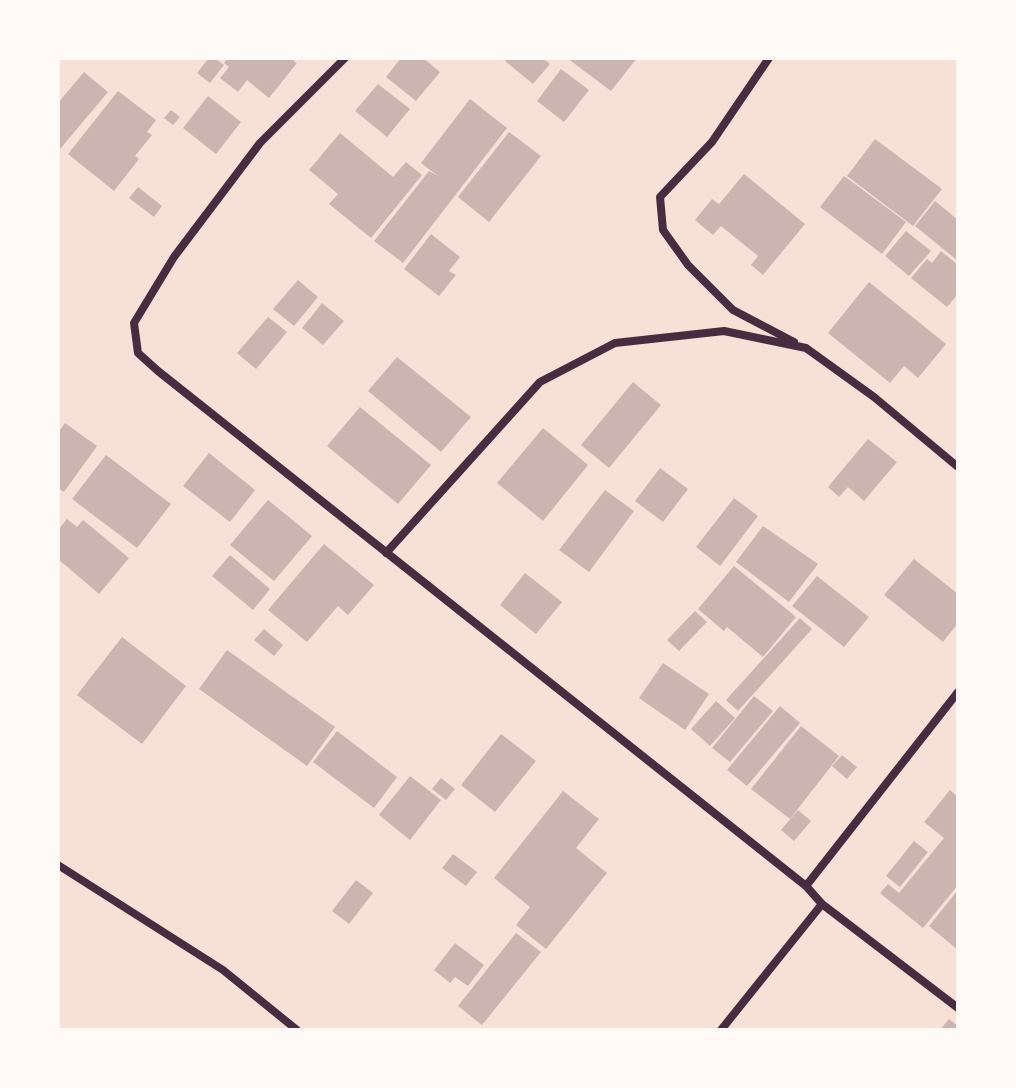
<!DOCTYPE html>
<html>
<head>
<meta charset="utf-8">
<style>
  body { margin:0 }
  #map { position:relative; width:1016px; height:1088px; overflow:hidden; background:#f7e1d7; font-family:Jost,sans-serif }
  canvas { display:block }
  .frame { position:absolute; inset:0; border:60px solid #fffaf5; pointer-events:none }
</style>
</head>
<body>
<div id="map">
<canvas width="1016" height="1088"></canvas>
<div class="frame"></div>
</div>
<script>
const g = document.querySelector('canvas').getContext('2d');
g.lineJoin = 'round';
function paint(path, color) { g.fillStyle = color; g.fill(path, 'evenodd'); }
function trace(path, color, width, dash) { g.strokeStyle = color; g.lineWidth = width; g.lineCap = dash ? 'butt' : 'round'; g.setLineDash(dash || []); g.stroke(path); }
paint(new Path2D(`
  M209 58H215L224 65 210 83 197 73Z
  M227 58H290L297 63 269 98 247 80 238 92 220 78 229 67 224 63Z
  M401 58H423L440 72 416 101 386 77Z
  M508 58H543L550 64 533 84 505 61Z
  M567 58H637L611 91Z
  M561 69 589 90 564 122 537 101Z
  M84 72 108 92 60 149 58 103Z
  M378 84 410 109 387 137 355 111Z
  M118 91 156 120 147 132 152 135 135 156 139 159 114 191 68 154Z
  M208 96 241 122 216 154 183 128Z
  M470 99 507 128 403 263 374 241 429 171 438 176 421 163Z
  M171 110 180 117 173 125 164 118Z
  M509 132 541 156 489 222 458 197Z
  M340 133 393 177 406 162 422 175 371 238 329 204 338 194 309 170Z
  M875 139 942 189 913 226 847 176Z
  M744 174 805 224 763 275 751 265 758 256 721 226 713 235 695 220 712 199 719 204Z
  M844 176 906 222 882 254 820 207Z
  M138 187 162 206 154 217 129 198Z
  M935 201 958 220V261L915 226Z
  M906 231 931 251 909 276 885 256Z
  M431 234 460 257 449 271 456 275 439 296 404 269Z
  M941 251 958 265V294L947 307 911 278 927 259 932 263Z
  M298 280 318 297 294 326 273 309Z
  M869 282 946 344 918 378 904 366 890 383 828 333Z
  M322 303 344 321 323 345 302 328Z
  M268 317 287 332 256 369 237 353Z
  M397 357 471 417 441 452 368 391Z
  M633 382 661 405 609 468 581 445Z
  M360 407 431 465 398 504 327 446Z
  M65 423 97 446 64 492 58 488V433Z
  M543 428 588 465 543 521 497 483Z
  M868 439 897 462 864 501 848 487 839 497 828 487Z
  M209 453 255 490 230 522 183 486Z
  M106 455 171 504 137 548 72 499Z
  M660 468 688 489 663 522 635 501Z
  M605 490 634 511 589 572 559 550Z
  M734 498 758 516 720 566 696 547Z
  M268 500 312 536 274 581 230 545Z
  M67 519 77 527 83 520 129 558 99 594 58 559V530Z
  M763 526 818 564 789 602 736 562Z
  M324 544 374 585 348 615 338 606 307 642 268 610Z
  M230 555 270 589 253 610 212 576Z
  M914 559 958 594V623L943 642 884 595Z
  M734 566 796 617 763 657 727 627 724 631 698 609Z
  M525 573 562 602 536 634 500 605Z
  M817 576 869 617 844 647 792 606Z
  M695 611 707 622 679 651 667 640Z
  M800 618 812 629 738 711 726 700Z
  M264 629 283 645 274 656 254 640Z
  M122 637 186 686 142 744 77 695Z
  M227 650 335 727 307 766 199 689Z
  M663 663 709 694 685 730 639 698Z
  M754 696 773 711 730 762 712 748Z
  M716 701 735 718 710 746 691 729Z
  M780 706 800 723 747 786 727 770Z
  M801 726 839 756 790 819 751 789Z
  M337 731 397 777 374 808 313 762Z
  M501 734 536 761 495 812 461 785Z
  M842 755 857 767 847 779 832 766Z
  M410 776 441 800 410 840 379 815Z
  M441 778 455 789 446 800 432 789Z
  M950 790 958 797V885L923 928 880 893 888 884 899 893 944 838 924 822Z
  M563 791 599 819 576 848 607 873 546 949 516 925 530 907 494 878Z
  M798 810 811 821 794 841 781 830Z
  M914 841 928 852 900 887 886 876Z
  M453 854 477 872 466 886 442 868Z
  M356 880 373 893 349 924 332 911Z
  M958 890V950L929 926Z
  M516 933 541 952 482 1025 458 1006Z
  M455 943 484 965 468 986 455 977 450 983 434 970Z
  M949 1019 958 1026V1030H940Z`), '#ccb4b1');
trace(new Path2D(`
  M345 58 260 143 174 257 134 323 138 353 158 371 806 886 822 904 958 1008
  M769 58 712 142 660 197 663 230 688 265 733 310 794 342
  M386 553 540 382 615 343 724 331 806 348 874 397 958 467
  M58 865 223 970 297 1030
  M806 886 958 692
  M721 1030 822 904`), '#4a2c40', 8);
</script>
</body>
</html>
